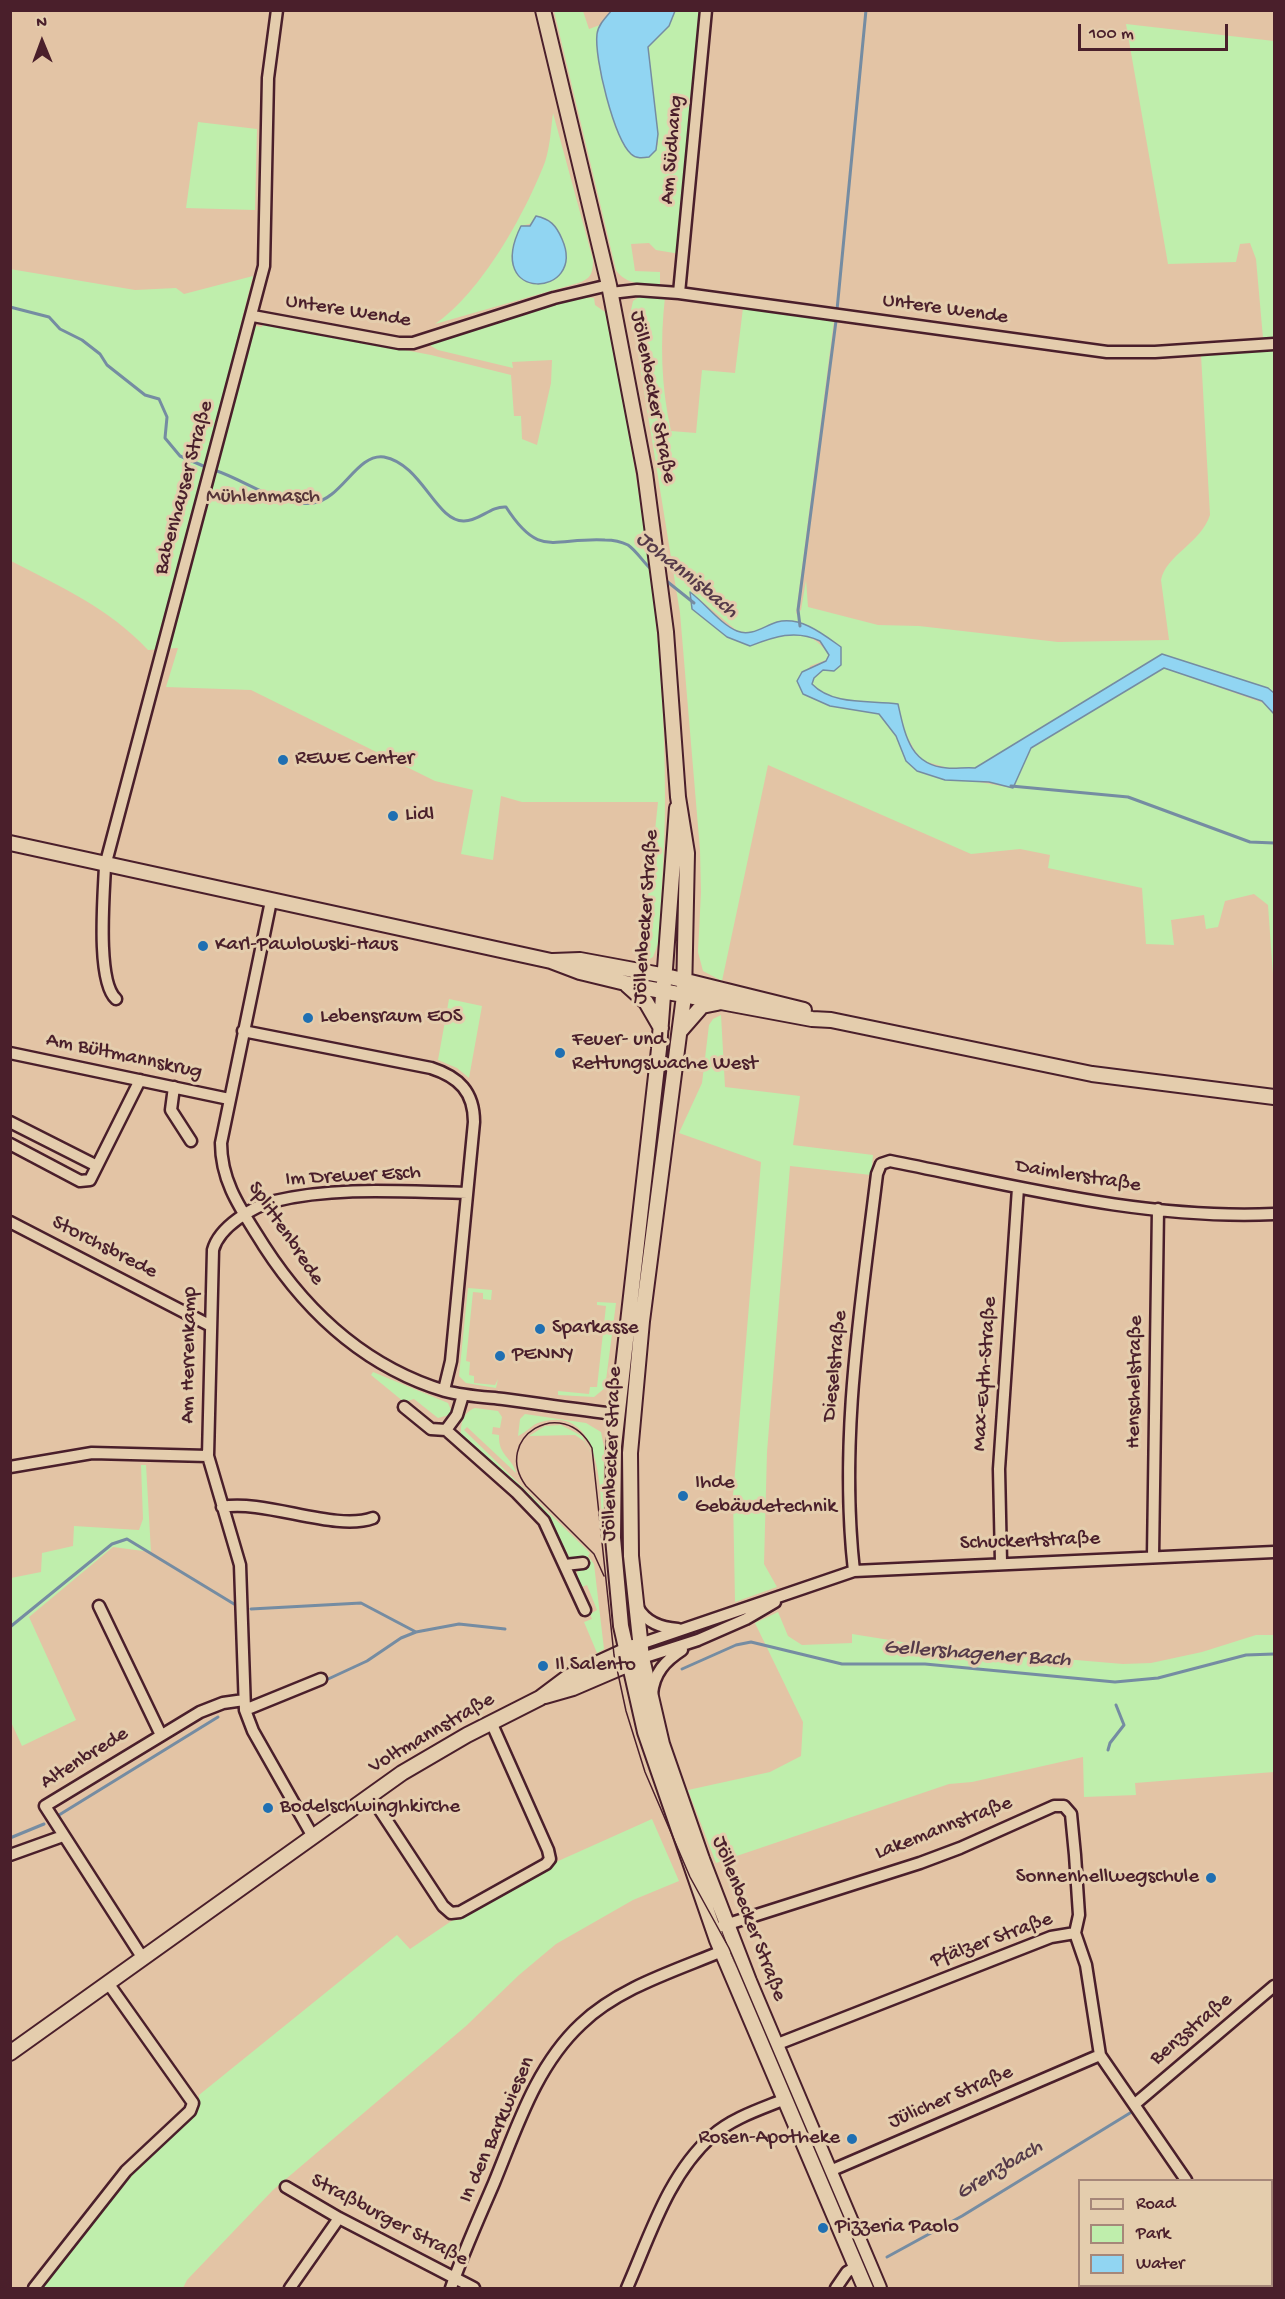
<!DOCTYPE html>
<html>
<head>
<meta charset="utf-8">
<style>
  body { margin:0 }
  #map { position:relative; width:1285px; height:2299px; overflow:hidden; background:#e3c4a5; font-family:"Gochi Hand",sans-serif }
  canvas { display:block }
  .frame { position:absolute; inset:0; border:12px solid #4a1f2b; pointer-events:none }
  .legend { position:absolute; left:1078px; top:2179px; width:195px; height:108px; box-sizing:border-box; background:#e4cdad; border:2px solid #a68779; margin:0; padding:8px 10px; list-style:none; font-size:18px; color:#4a1f2b }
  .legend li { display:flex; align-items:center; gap:12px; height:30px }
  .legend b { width:30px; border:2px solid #a68779 }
  .north { position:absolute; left:12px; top:12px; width:60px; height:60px; -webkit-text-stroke:4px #e4cdad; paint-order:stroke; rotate:359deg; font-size:16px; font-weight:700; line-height:24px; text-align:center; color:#4a1f2b }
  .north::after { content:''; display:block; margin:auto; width:21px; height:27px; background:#4a1f2b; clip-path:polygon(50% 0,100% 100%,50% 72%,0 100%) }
  .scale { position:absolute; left:1078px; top:24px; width:150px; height:27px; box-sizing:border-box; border:3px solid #4a1f2b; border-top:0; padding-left:8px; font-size:18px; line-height:21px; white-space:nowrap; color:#4a1f2b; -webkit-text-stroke:4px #e4cdad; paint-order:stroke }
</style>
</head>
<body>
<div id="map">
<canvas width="1285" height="2299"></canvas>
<div class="frame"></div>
<ul class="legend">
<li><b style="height:8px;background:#e4cdad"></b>Road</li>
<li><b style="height:16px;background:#bfeeac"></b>Park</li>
<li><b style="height:16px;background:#91d5f2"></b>Water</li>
</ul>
<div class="north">N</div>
<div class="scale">100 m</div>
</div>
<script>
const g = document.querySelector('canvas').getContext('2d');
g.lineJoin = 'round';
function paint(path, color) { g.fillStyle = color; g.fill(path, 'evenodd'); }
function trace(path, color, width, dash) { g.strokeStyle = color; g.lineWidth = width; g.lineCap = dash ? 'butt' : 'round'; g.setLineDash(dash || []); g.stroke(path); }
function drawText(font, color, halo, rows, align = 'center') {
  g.font = font + ' "Gochi Hand",sans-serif'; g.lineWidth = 6; g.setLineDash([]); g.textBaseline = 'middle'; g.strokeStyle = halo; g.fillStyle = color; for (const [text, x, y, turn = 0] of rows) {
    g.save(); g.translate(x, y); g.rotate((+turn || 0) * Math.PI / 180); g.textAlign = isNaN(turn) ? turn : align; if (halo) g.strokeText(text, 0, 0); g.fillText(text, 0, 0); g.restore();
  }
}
paint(new Path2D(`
  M554 11H583L589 29 600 25C588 48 612 115 621 138L658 145 648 44 661 34 675 11H702L680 254 656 250 649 243 631 244 635 271 660 272V286C644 284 626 285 616 270Z
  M1126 24 1274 41V337L1263 338 1256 259 1250 243 1240 244 1236 262 1168 264Z
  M553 113 593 260C593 273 591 279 578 283L435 324C481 293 525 214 545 162 550 147 551 129 553 113ZM533 223 564 266 554 280 531 284C510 266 509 250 521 226Z
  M198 122 257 129 255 210 186 208Z
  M10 269 135 290 176 288 184 294 253 276 241 323 262 327 263 323 431 355 511 375 514 416H521L522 439 537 445 551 383 552 360 512 362 513 368 438 350 431 346V342L563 301 579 297 594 298 595 305 605 312C638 472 666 636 665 800 665 847 661 894 659 941L653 957 641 964 658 802H522L501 796 493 860 461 854 473 790 435 781 251 690 166 687 178 648 148 650C109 608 61 587 11 561Z
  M639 297H665C660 342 661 386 671 431L696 433 702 370 735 373 743 308 834 320 796 614 801 610 806 580 808 607 878 625 919 626 1058 642 1169 640 1161 580C1166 555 1201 543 1210 515L1201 355 1274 349V693L1268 688 1162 655 975 768H948L920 760 905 733 898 704C871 700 833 706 812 684L814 678 823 670H834L841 658 801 623 780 621 751 633 737 631 691 592 727 637 750 646C780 634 808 624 829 655L826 660 810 666 803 694 830 706 879 714 896 736 906 761 945 780 962 779 1013 788 1031 748 1164 668 1269 705 1274 714V989L1268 905 1254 894 1225 901 1218 927 1206 929 1204 915 1171 920 1174 945 1146 944 1142 888 1048 868 1050 855 1020 849 971 854 768 765 722 981 703 971 698 952 701 892 700 850 680 613 631 310 633 301Z
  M449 999 482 1006 469 1078 457 1068 438 1060Z
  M721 1015 725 1087 800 1096 793 1145 873 1155 871 1175 790 1166 767 1452 764 1564 777 1587 735 1602 733 1496 761 1162 679 1133 702 1083 709 1025 713 1019Z
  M468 1288 492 1290 491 1300 483 1299V1293L473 1292 466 1361 470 1362 469 1375 474 1376V1383L495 1385 498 1379 496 1388 466 1383 459 1376Z
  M597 1302 616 1303 605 1388 594 1397 558 1395V1391L589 1394 590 1387H597L606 1306 597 1305Z
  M373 1372 448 1403 451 1410 449 1415 438 1418 414 1399 404 1402 371 1375Z
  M475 1408 498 1411 502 1417 500 1428 493 1427 492 1434 499 1435C498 1456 513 1458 516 1473L467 1427 464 1430 590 1553 588 1556 594 1564 604 1649 597 1653 584 1622 592 1619 590 1614 597 1610 587 1585 579 1588 577 1571 587 1566V1558L570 1559 551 1521 461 1437C460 1425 463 1412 475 1408Z
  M525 1414 586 1423 601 1432 604 1447 603 1547C600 1508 608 1403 541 1422 532 1424 526 1433 518 1436L520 1419Z
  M561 1425 582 1436 592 1456 584 1441 575 1435 529 1436 545 1426Z
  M141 1465H146L151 1552 113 1547 29 1617 76 1720 22 1746 11 1722V1578L41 1572 42 1553 73 1546 74 1526 139 1530 143 1519Z
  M778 1612 788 1636 802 1645 852 1643V1634L946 1649 1123 1664 1151 1663 1202 1652 1256 1635H1274V1772L1135 1783 1136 1795 1084 1797 1083 1757 972 1782 949 1784 716 1863 688 1790 770 1772 801 1756 803 1722 755 1623Z
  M652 1819 679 1881 633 1900 556 1944 519 1975 466 2026 273 2190 187 2280 183 2288H41L129 2176 195 2114 199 2105V2095L397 1935 410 1949 450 1922 556 1862Z`), '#bfeeac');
const water = new Path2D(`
  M612 10 675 11 669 26 648 47 658 134 656 150 649 157C643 158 636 159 631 154 614 138 594 58 597 34 598 25 606 17 612 10Z
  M536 216C550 219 556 225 562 239 588 298 482 304 521 226H530Z
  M690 592C705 603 720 624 737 631 751 637 764 626 777 622 801 616 823 634 841 647V665L834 671 823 670 814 678 812 684C833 706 871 700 898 704 905 735 910 765 947 768 956 769 965 767 975 768L1162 654 1268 688 1274 693V714L1262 701 1164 668 1031 748 1013 788 989 782 945 780 917 771 906 761 896 736 879 714 830 706 803 694 797 681 802 672 826 661 829 655 820 641C795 629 774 637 750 646L727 637 692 609Z`);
paint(water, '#91d5f2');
trace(water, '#758ca2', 1.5);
trace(new Path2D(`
  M10 307 49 317 60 329 82 340 100 354 107 365 145 395 159 399 167 417 165 438 180 456 208 468
  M837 310 866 10
  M214 470C246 480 278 507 313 503 342 499 357 453 384 457 422 464 436 522 464 521 480 521 490 506 506 507 540 560 554 537 605 540 612 540 622 542 628 545 638 552 644 564 654 572
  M664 579 694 603
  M800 626 798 610 836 321
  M1011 786 1128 797 1250 842 1274 843
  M251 1609 361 1603 416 1632
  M10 1627 112 1544 127 1539 234 1604
  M682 1669 736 1645 751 1642 842 1664H925L1115 1682 1158 1678 1246 1655 1274 1654
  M326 1680 367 1661 401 1638 416 1632 459 1624 505 1629
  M1108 1750 1110 1743 1124 1725 1116 1705
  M59 1815 218 1717
  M10 1838 44 1824
  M887 2257 962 2216 1130 2113`), '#758ca2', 3);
const street = new Path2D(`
  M611 293 637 290 679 293 1107 352H1155L1274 344
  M679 293 706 10
  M253 316 399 343H413L554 298 609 285
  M271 901 221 1143C221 1184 243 1212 264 1246 308 1314 366 1367 445 1391 464 1396 484 1397 503 1399 541 1404 579 1410 616 1414
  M116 999C96 981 104 893 105 866L264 266 268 78 277 10
  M243 1031 431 1068C459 1077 474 1092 474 1122L451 1361 444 1390
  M10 1053 229 1099
  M174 1087 171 1110 191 1141
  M10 1122 97 1166
  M10 1144 80 1181 90 1180 140 1080
  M10 1222 211 1326
  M463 1395 457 1415 446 1430 517 1493 544 1521 585 1610
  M404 1407 431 1429 446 1430
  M10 1467 92 1453 208 1456
  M222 1507C265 1499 335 1532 373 1518
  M1153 1556 1158 1209
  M1001 1562 999 1469 1018 1188
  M565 1565 583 1563
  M854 1571C839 1438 861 1306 877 1174L881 1164 890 1161C1016 1186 1144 1220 1274 1214
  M99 1606 161 1735
  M638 1608C646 1622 662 1628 678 1629
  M640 1644 854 1571 1274 1552
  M642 1658 698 1640 746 1619 775 1602
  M652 1694C654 1673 665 1661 682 1650
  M245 1710 321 1679
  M370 1795 443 1906 451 1913 460 1912 546 1864 550 1859 548 1850 491 1722
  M312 1835 253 1731 245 1710 240 1565 208 1456 213 1250C219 1227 253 1206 275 1201 337 1186 405 1192 467 1193
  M10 1855 63 1836
  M722 1926 920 1863 960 1848 1054 1806H1064L1071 1814 1075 1855 1079 1915 1075 1933 1086 1965 1100 2055 1186 2180
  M142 1957 45 1806 200 1712 223 1703 244 1700
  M770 2047 1051 1937 1075 1933
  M1135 2104 1274 1986
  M823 2174 1100 2055
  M286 2187 339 2218 474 2288
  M1272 2223 1274 2220
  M1258 2286 1260 2288
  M34 2288 126 2171 190 2111 193 2103 108 1983
  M290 2288 339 2218
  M451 2288C463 2253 479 2218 494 2183 517 2127 536 2066 581 2024 619 1987 678 1970 727 1949
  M627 2288C650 2236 668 2175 712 2136 733 2117 764 2108 790 2097
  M836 2288 847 2272 861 2264
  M1088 2288 1093 2286`);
const secondary = new Path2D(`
  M543 10 609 285 645 473 666 632 678 797 687 853 684 996 642 1321 630 1453 631 1556 642 1658 662 1744 702 1859 749 1981 879 2288
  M677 808 659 1049 614 1446 613 1538 621 1626 645 1732 717 1940 865 2288
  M10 843 551 961 580 972 646 988 812 1019 831 1020 1092 1074 1274 1097
  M553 961 580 960 666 976 804 1010
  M627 985 646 1002 661 1028
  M681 1030 702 1006 717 1003
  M545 1696 573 1688 636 1661
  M10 2053 402 1773 467 1735 540 1698 568 1677 633 1647`);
trace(street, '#4a1f2b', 15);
trace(secondary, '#4a1f2b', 18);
trace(street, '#e4cdad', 10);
trace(secondary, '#e4cdad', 14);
trace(new Path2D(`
  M604 1576 594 1554 526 1486C491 1438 563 1393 592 1448L614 1655 626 1711 645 1772 690 1877 729 1948 874 2288`), '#4a1f2b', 1.5);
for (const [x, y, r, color] of [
  [283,760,6,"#1f6fb2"],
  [393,816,6,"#1f6fb2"],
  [203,946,6,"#1f6fb2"],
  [308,1018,6,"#1f6fb2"],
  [560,1053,6,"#1f6fb2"],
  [540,1329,6,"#1f6fb2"],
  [500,1356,6,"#1f6fb2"],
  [683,1496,6,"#1f6fb2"],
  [543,1666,6,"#1f6fb2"],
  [268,1808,6,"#1f6fb2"],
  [1211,1878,6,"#1f6fb2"],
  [852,2139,6,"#1f6fb2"],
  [823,2228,6,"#1f6fb2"]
]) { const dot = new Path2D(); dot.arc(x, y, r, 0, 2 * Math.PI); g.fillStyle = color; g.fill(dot); trace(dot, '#e4cdad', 2); }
drawText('21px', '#4a1f2b', '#e4cdad', [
  ["Am Südhang",673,150,-85],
  ["Untere Wende",945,310,8],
  ["Untere Wende",348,312,9],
  ["Jöllenbecker Straße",652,397,79],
  ["Babenhauser Straße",185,488,-75],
  ["Jöllenbecker Straße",647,917,-86],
  ["Am Bültmannskrug",124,1057,12],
  ["Im Drewer Esch",353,1177,-3],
  ["Daimlerstraße",1078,1177,9],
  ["Splittenbrede",285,1234,56],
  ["Storchsbrede",104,1248,27],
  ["Am Herrenkamp",190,1355,-89],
  ["Dieselstraße",836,1366,-84],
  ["Max-Eyth-Straße",986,1374,-86],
  ["Henschelstraße",1136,1382,-89],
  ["Jöllenbecker Straße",613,1454,-88],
  ["Schuckertstraße",1030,1542,-2],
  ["Voltmannstraße",432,1734,-30],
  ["Altenbrede",85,1759,-32],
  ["Lakemannstraße",944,1829,-21],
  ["Jöllenbecker Straße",748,1919,69],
  ["Pfälzer Straße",992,1941,-20],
  ["Benzstraße",1192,2030,-40],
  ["Jülicher Straße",951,2098,-23],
  ["In den Barkwiesen",498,2130,-66],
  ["Straßburger Straße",389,2221,28]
]);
drawText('21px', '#563438', '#e4cdad', [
  ["Mühlenmasch",263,498]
]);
drawText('21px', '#4a1f2b', '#e4cdad', [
  ["REWE Center",295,760],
  ["Lidl",405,816],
  ["Karl-Pawlowski-Haus",215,946],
  ["Lebensraum EOS",320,1018],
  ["Feuer- und",572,1041],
  ["Rettungswache West",572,1065],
  ["Sparkasse",552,1329],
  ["PENNY",512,1356],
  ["Ihde",695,1484],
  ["Gebäudetechnik",695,1508],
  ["Il Salento",555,1666],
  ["Bodelschwinghkirche",280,1808],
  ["Sonnenhellwegschule",1199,1878,"right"],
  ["Rosen-Apotheke",840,2139,"right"],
  ["Pizzeria Paolo",835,2228]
], 'left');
drawText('italic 22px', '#553a49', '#e4cdad', [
  ["Johannisbach",686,576,39],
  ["Gellershagener Bach",977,1655,4],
  ["Grenzbach",1000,2171,-31]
]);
</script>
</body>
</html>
